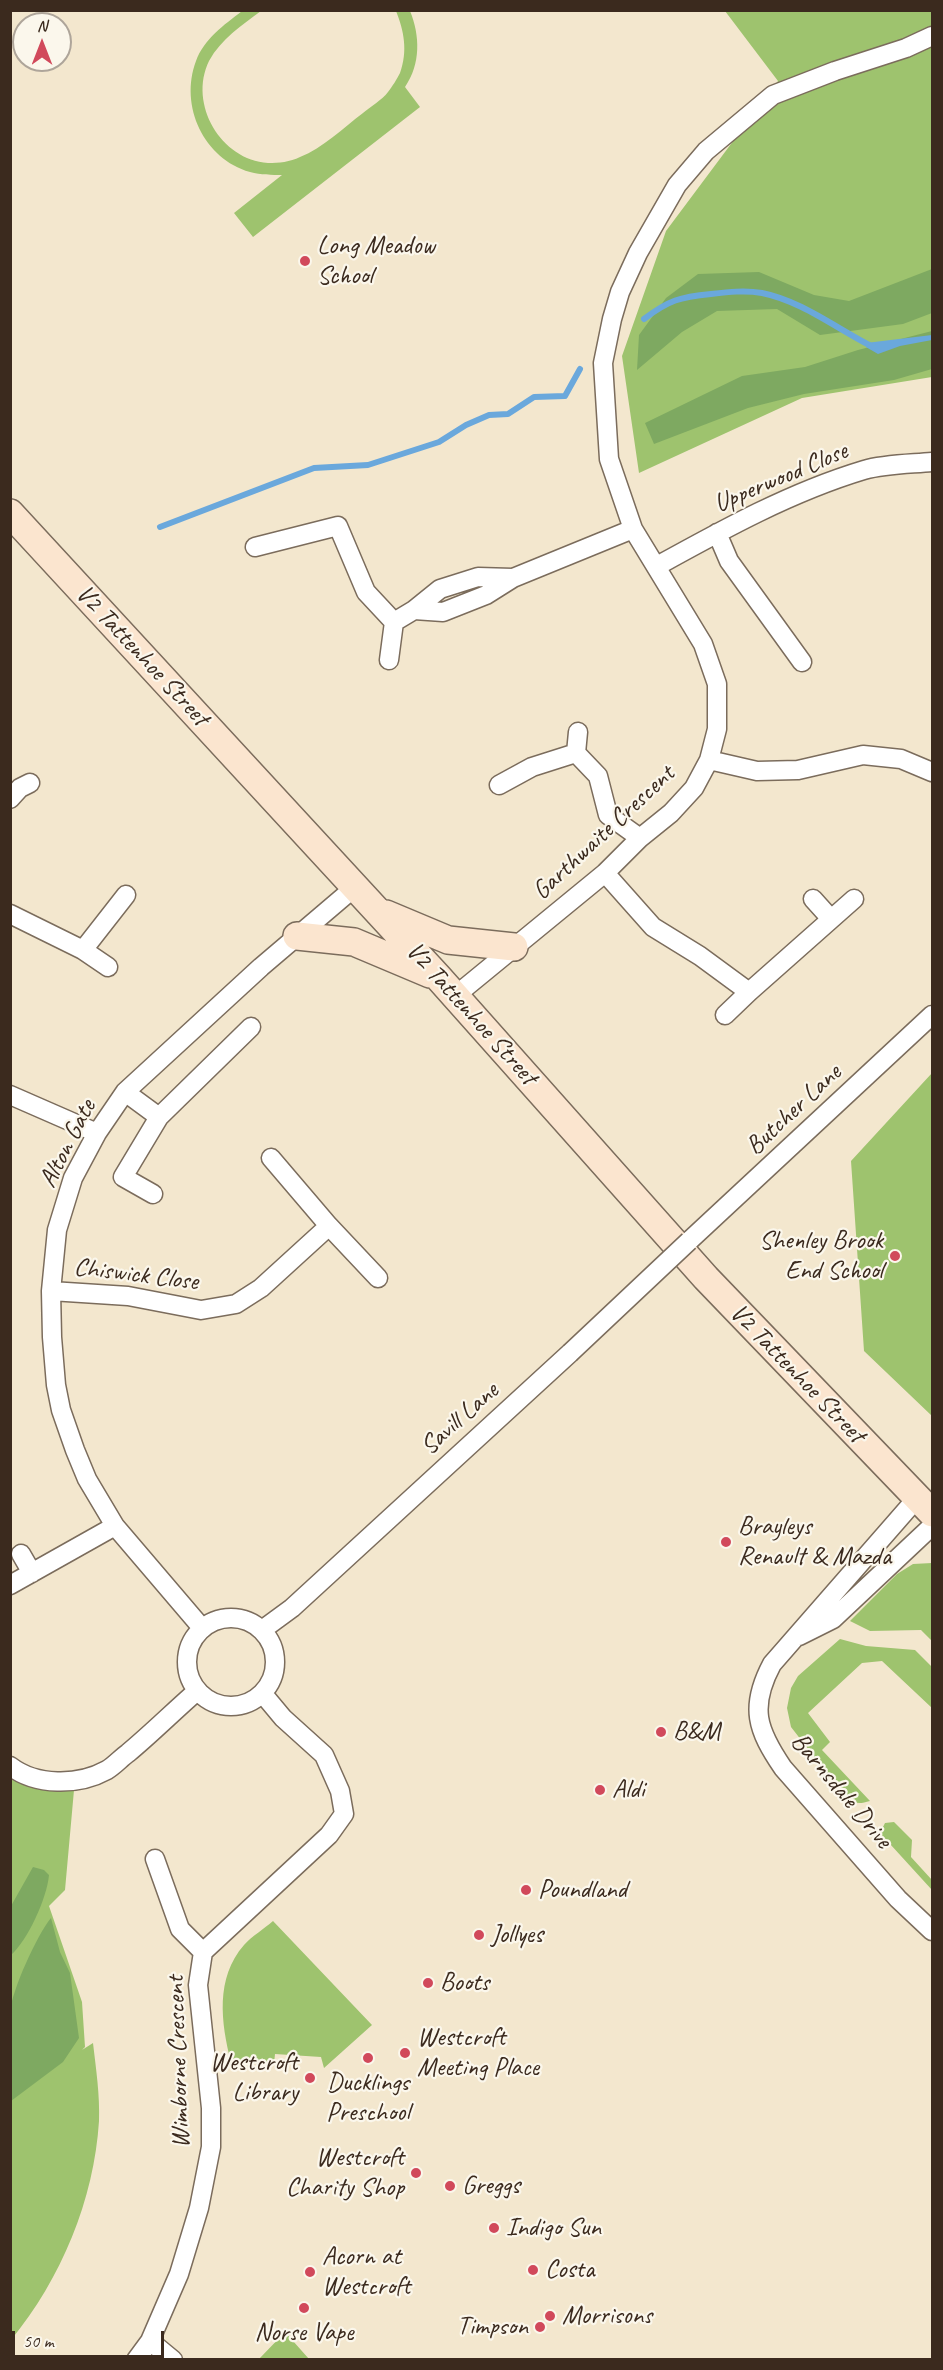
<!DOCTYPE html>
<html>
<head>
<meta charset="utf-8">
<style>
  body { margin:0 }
  #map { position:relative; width:943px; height:2370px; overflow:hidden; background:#f3e7ce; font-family:Caveat,sans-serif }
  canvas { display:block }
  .frame { position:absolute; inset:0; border:12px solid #3b2a1e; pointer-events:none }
  .north { position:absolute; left:12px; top:12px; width:60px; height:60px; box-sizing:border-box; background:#fbf7ec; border:2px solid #aea59a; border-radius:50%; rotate:0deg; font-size:16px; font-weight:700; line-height:24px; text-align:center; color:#3b2a1e }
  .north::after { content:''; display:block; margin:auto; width:21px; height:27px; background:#d1495b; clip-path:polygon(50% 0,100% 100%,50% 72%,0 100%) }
  .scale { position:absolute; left:12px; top:2331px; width:152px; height:27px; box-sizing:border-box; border:3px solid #3b2a1e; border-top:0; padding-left:8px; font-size:18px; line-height:21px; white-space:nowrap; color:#3b2a1e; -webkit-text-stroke:4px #fbf7ec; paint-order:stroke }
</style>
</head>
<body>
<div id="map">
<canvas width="943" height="2370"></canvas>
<div class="frame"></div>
<div class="north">N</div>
<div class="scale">50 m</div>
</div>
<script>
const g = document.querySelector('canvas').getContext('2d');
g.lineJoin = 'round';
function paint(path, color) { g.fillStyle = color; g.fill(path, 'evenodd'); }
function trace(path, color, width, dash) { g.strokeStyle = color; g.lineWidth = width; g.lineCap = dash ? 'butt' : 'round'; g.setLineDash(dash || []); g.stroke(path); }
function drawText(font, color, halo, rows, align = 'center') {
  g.font = font + ' Caveat,sans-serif'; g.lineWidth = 4.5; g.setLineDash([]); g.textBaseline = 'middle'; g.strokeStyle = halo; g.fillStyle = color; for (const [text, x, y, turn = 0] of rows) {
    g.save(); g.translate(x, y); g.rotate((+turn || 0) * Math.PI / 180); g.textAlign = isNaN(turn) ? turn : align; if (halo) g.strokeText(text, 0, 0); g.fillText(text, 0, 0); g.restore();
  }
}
paint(new Path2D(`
  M242 11H261C242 25 221 39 209 61 188 104 221 160 268 163 279 163 290 162 300 157 323 148 343 128 363 113 371 106 382 100 388 92 392 87 397 79 400 73 408 51 404 31 396 11H410C420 35 421 64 405 87L420 107 253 237 234 213 282 175C272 175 261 175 250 172 204 159 179 106 196 61 204 39 224 25 242 11Z
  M725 11H932V377L802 398 639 473 622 356 666 231 778 81Z
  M932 1073V1416L864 1351 851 1161Z
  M932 1563V1641L921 1630 870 1631 850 1621 897 1574 913 1564Z
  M840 1639 866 1646 915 1650 932 1667V1708L882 1661 862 1663 808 1713 830 1742 822 1750 870 1801C860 1804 856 1804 847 1799L791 1727 787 1708 791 1688 798 1676Z
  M11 1773C33 1790 47 1790 74 1790L65 1890 49 1906 82 2002 85 2047 82 2050 93 2043C96 2069 100 2095 99 2121 94 2200 61 2279 11 2340Z
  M894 1822 912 1840 911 1857 932 1880V1890L880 1833 885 1823Z
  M273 1921 372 2025 324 2068 321 2057 275 2054 274 2064 231 2062C221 2023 215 1978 244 1945 252 1936 264 1929 273 1921Z
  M285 2332 309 2359H259Z`), '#9ec36e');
paint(new Path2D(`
  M932 269V313L903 324 820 335 777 309 717 311 682 332 637 370 639 335 666 298 698 274 759 272 814 295 849 301Z
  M932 331V369L894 380 804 394 748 408 654 444 645 423 742 376 805 367 858 350Z
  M33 1867 44 1870 49 1875C47 1898 28 1940 11 1955V1906Z
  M51 1918 60 1952 70 1973 79 2038 63 2062 11 2101C10 2071 8 2041 10 2012 12 1990 37 1935 51 1918Z`), '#7ea961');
paint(new Path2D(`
  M932 335V340L900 346 878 354 866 347V343Z`), '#6aa8dc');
trace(new Path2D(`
  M644 319C669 300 680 297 711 294 728 292 745 290 762 293 802 301 837 329 873 347
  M160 527 314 468 368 465 439 442 466 425 489 415 508 414 534 397 565 396 580 369`), '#6aa8dc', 6);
const street = new Path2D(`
  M717 533 729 561 802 662
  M255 547 338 526 366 592 394 622
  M657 566C724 529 791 492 864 470 885 464 911 464 932 462
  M414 610 443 612 486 595 513 578 633 529
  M389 660 394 622 414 610 440 589 478 577 513 578
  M578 732 576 753 598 776 608 815 640 838
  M709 760 757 771 798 770 863 755 901 759 932 772
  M499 785 532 767 576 753
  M10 799 20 788 30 783
  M605 873 653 927 700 956 749 992 725 1015
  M813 899 831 919
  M10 914 83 950 108 967
  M83 950 126 895
  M749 992 854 899
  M455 996 605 873 640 838 671 813 694 788 709 760 717 729V684L703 644 633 529 609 459 603 363 612 319 620 292 638 253 677 185 706 151 773 95 835 71 906 48 932 36
  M125 1092 159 1117 251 1027
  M10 1095 97 1133
  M271 1158 329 1226 378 1278
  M153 1194 123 1177 159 1117
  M689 1241 932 1015
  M51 1291 128 1296 201 1310 236 1304 261 1288 329 1226
  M917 1498 772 1664C749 1707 757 1730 783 1768L898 1899 932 1931
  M21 1554 32 1573
  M10 1585 115 1526
  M187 1662a44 44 0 1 1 88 0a44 44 0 1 1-88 0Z
  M202 1628 115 1526 87 1479 75 1450 61 1410 56 1385 52 1337 51 1291 57 1230 73 1178 97 1133 125 1092 261 967 355 887
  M262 1630 292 1608 570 1353
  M799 1636 833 1619 932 1526
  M10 1766C36 1786 78 1786 107 1770 114 1766 121 1758 128 1753 152 1733 174 1711 197 1691
  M203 1952 329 1835 344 1814 340 1791 324 1755 283 1718 263 1694
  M150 2341 173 2360
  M136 2360 150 2341 179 2274 199 2208 211 2147V2108L198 1985 203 1952 180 1929 155 1859`);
const secondary = new Path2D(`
  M10 513 439 978 706 1278 932 1513
  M386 914 448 940 514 947
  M297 936 354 942 430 974`);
trace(street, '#7b6c5c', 21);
trace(secondary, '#7b6c5c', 30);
trace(street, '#fff', 18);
trace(secondary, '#fbe5cf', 27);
const streetBridge = new Path2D(`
  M570 1353 689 1241`);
trace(streetBridge, '#7b6c5c', 21, []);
trace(streetBridge, '#fff', 18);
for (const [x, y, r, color] of [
  [305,261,6,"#d1495b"],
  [895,1256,6,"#d1495b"],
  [726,1542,6,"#d1495b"],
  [661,1732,6,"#d1495b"],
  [600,1790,6,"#d1495b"],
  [526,1890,6,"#d1495b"],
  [479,1935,6,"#d1495b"],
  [428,1983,6,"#d1495b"],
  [405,2053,6,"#d1495b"],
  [368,2058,6,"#d1495b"],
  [310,2078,6,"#d1495b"],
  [416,2173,6,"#d1495b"],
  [450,2186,6,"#d1495b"],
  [494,2228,6,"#d1495b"],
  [533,2270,6,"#d1495b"],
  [310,2272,6,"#d1495b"],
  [304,2308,6,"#d1495b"],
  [550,2316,6,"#d1495b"],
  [540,2327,6,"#d1495b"]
]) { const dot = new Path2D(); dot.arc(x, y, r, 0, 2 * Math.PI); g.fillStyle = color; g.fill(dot); trace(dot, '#fbf7ec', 2); }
drawText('26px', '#3b2a1e', '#fbf7ec', [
  ["Long Meadow",317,246],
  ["School",317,276],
  ["Shenley Brook",883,1241,"right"],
  ["End School",883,1271,"right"],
  ["Brayleys",738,1527],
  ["Renault & Mazda",738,1557],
  ["B&M",673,1732],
  ["Aldi",612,1790],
  ["Poundland",538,1890],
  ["Jollyes",491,1935],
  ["Boots",440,1983],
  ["Westcroft",417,2038],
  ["Meeting Place",417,2068],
  ["Westcroft",298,2063,"right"],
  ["Library",298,2093,"right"],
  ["Ducklings",368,2083,"center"],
  ["Preschool",368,2113,"center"],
  ["Westcroft",404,2158,"right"],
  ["Charity Shop",404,2188,"right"],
  ["Greggs",462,2186],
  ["Indigo Sun",506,2228],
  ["Acorn at",322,2257],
  ["Westcroft",322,2287],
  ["Costa",545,2270],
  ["Morrisons",562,2316],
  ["Timpson",528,2327,"right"],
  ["Norse Vape",304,2333,"center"]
], 'left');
drawText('26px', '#3b2a1e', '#fbf7ec', [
  ["Upperwood Close",781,478,-23],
  ["V2 Tattenhoe Street",142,656,47],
  ["Garthwaite Crescent",604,833,-43],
  ["V2 Tattenhoe Street",471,1014,48],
  ["Butcher Lane",794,1110,-43],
  ["Alton Gate",68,1144,-63],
  ["Chiswick Close",136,1275,7],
  ["V2 Tattenhoe Street",797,1374,46],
  ["Savill Lane",460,1419,-42],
  ["Barnsdale Drive",841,1791,50],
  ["Wimborne Crescent",179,2062,-92]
]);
</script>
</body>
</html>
